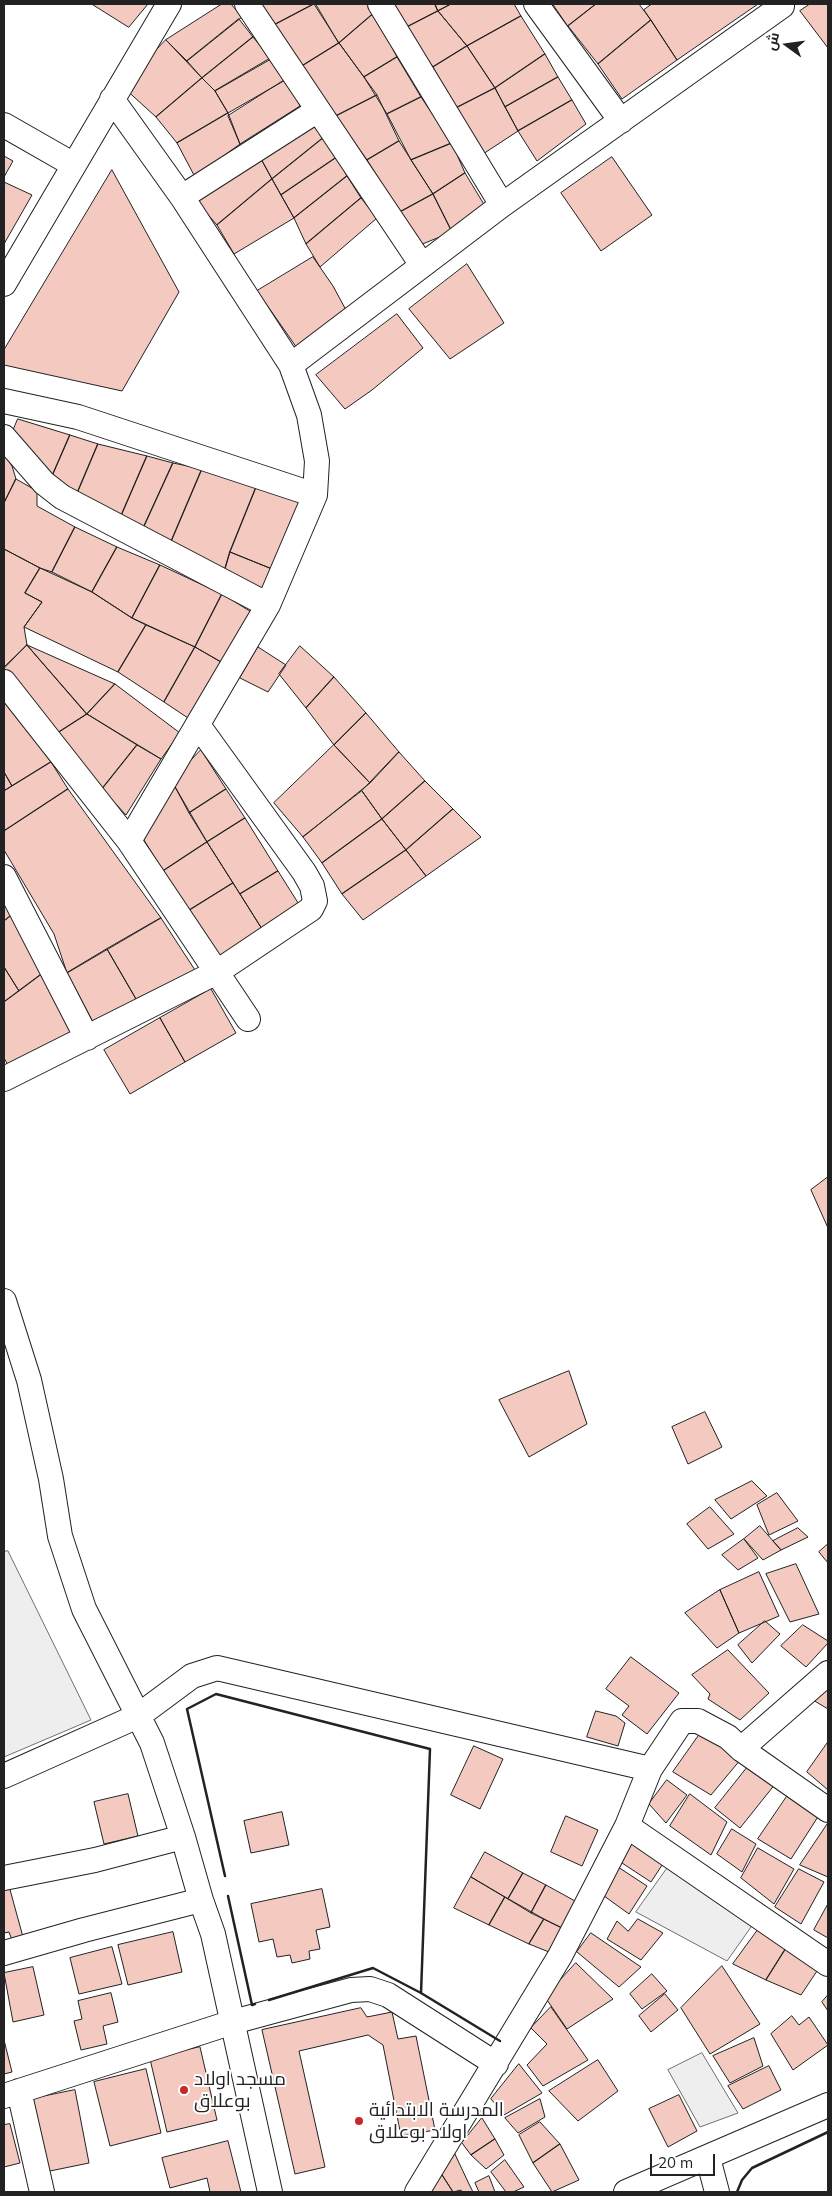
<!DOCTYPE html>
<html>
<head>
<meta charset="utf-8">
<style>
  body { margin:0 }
  #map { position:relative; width:832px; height:2196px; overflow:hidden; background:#fff; font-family:Mulish,Cairo,sans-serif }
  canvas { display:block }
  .frame { position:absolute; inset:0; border:5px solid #222; pointer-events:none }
  .north { position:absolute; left:762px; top:20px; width:50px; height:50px; -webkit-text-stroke:4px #fff; paint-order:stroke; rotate:284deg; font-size:14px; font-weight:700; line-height:20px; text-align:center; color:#222 }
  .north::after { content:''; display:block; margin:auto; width:18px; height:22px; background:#222; clip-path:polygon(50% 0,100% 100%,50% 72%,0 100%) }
  .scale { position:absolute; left:650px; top:2154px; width:65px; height:22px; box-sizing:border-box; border:2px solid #222; border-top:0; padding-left:6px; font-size:15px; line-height:18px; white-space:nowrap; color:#222; -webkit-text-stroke:4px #fff; paint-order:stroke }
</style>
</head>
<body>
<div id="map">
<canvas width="832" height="2196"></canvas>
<div class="frame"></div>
<div class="north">ش</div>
<div class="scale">20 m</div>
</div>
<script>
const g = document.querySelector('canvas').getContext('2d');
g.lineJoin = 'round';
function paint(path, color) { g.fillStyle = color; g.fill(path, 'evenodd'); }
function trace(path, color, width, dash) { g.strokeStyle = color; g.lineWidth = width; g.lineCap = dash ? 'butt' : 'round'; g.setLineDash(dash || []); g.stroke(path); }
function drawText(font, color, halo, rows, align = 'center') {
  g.font = font + ' Mulish,Cairo,sans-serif'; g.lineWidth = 4; g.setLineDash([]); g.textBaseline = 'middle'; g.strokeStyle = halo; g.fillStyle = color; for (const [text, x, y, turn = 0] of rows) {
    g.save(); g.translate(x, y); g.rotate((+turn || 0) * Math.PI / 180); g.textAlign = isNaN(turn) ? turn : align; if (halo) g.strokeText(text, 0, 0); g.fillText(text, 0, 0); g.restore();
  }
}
const green = new Path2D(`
  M8 1551 91 1720 4 1757V1552Z
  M671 1863 756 1920 727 1961 636 1912Z
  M702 2053 738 2113 700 2127 668 2070Z`);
paint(green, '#eee');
trace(green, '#6f6f6f', 1);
const building = new Path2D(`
  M92 4H148L129 27Z
  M222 4H231L242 17 187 61 166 40Z
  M259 4H314L274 25Z
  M314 4 339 43 302 66 274 25Z
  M316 4H368L374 13 339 43Z
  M390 4H435L438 11 405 28Z
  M435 4H451L438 11Z
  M451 4H514L521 16 467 46 438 11Z
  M553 4H596L568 26Z
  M596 4H639L651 20 598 64 568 26Z
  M652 4H758L677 60 644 10Z
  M810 4H828V48L800 11Z
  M438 11 467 46 433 67 405 28Z
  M374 13 397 57 364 77 339 43Z
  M521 16 545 54 495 88 467 46Z
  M239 19 253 37 202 78 187 61Z
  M651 20 677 60 622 99 598 64Z
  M253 37 271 59 215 91 202 78Z
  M166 40 202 78 156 117 122 86Z
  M339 43 377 95 336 116 302 66Z
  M467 46 495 88 456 108 433 67Z
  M545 54 558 77 505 107 495 88Z
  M397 57 421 97 387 114 364 77Z
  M271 58 287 79 228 113 215 91Z
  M558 77 572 100 518 131 505 107Z
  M202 78 215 91 228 113 177 143 156 117Z
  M288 78 300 106 240 144 228 116Z
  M495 88 518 131 483 154 456 108Z
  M377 95 399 141 367 160 336 116Z
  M421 97 452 143 411 160 387 114Z
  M572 100 586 124 537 161 518 131Z
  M228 113 240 144 195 177 177 143Z
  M315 124 323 138 272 179 260 157Z
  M323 138 337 157 281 195 272 179Z
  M399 141 433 194 400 212 367 160Z
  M452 143 465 173 433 194 411 160Z
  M4 156 13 161 4 177Z
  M260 157 272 179 217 225 197 202Z
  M337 157 347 176 294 218 281 195Z
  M612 157 652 215 601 251 561 193Z
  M112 170 179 292 122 391 4 365V350Z
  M465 173 485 206 452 232 433 194Z
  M347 176 361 198 306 244 294 218Z
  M272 179 294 218 234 254 217 225Z
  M4 182 32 195 4 244Z
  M433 194 452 232 420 245 400 212Z
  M361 198 377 218 320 267 306 244Z
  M313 257 333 286 346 310 297 348 257 291Z
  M467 264 504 323 450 359 409 309Z
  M397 314 423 348 372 390 345 409 316 375Z
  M18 419 70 435 50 481 10 438Z
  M70 435 98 444 76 496 50 481Z
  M98 444 147 456 118 523 76 496Z
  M4 454 12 466 16 479 4 503Z
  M147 456 173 463 141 533 118 523Z
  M173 463 202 469 168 549 141 533Z
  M202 469 257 485 230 552 223 576 168 549Z
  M16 479 37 491V506L75 527 52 572 40 568 4 549V503Z
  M257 485 305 505 277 571 230 552Z
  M75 527 117 547 92 592 52 572Z
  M117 547 160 565 132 618 92 592Z
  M4 549 40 568 25 593 42 602 24 627 27 645 4 667Z
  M230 552 277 571 263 596 223 576Z
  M160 565 222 594 195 647 132 618Z
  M40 568 92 592 132 618 146 625 118 672 24 627 42 602 25 593Z
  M222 594 253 613 221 662 195 647Z
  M146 625 195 647 164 702 118 672Z
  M27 645 115 684 87 714Z
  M27 645 87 714 56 734 4 669Z
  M300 646 334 677 306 708 279 674Z
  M195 647 221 662 188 718 164 702Z
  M258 647 286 665 268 692 240 678Z
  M334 677 366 713 334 745 306 708Z
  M115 684 180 733 161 759 87 714Z
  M4 698 51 762 12 786 4 772Z
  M366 713 399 752 370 783 334 745Z
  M87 714 137 745 102 789 56 734Z
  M137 745 161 759 126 815 102 789Z
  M334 745 370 783 303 837 274 803Z
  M201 750 226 789 189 813 174 785 176 776Z
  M399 752 425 781 382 819 362 791Z
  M51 762 68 789 4 831V791Z
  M4 772 12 786 4 791Z
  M425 781 453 809 406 850 382 819Z
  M174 785 207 842 163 871 139 832Z
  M68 789 161 918 67 973 54 934 4 850V831Z
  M226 789 245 818 207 842 189 813Z
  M362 791 382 819 322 863 303 837Z
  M453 809 481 837 426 876 406 850Z
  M245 818 278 871 240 894 207 842Z
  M382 819 406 850 342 894 322 863Z
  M207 842 233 883 188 911 163 871Z
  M406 850 426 876 363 920 342 894Z
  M278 871 300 906 262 929 240 894Z
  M233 883 262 929 218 958 188 911Z
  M4 895 13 914 4 921Z
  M13 914 43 973 19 991 4 967V921Z
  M161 918 195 970 136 999 107 949Z
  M107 949 136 999 95 1026 67 973Z
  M4 967 19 991 4 1002Z
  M43 973 79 1038 9 1067 4 1058V1002Z
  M211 989 236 1033 185 1062 160 1018Z
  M160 1018 185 1062 130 1094 104 1050Z
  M828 1177V1228L811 1190Z
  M569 1371 587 1424 529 1457 499 1400Z
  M705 1412 722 1447 688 1464 672 1427Z
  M752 1481 767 1496 731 1519 715 1500Z
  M777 1493 798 1521 769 1535 757 1505Z
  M710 1507 734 1534 708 1549 687 1524Z
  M760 1526 781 1550 763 1560 744 1539Z
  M798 1528 808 1537 781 1550 773 1541Z
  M744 1539 758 1558 738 1570 722 1555Z
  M828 1544V1563L819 1552Z
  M796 1564 819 1614 790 1622 766 1574Z
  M759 1572 779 1616 739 1633 720 1590Z
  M720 1590 739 1633 717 1648 685 1613Z
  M765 1621 780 1634 752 1663 738 1645Z
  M803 1625 828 1641V1643L806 1667 781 1646Z
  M728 1650 769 1693 740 1720 708 1699 710 1694 692 1675Z
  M631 1657 679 1693 647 1734 622 1715 629 1706 606 1689Z
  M828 1686V1709L813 1700Z
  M596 1711 616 1716 625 1723 618 1746 587 1737Z
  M702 1731 741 1759 711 1795 673 1772Z
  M828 1742V1790L807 1772Z
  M474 1746 503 1759 480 1809 451 1795Z
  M750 1764 776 1783 740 1828 715 1808Z
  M667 1780 687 1795 666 1823 649 1804Z
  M790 1792 821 1812 791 1859 758 1839Z
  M128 1794 138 1836 104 1844 94 1802Z
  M690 1794 727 1822 711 1855 670 1826Z
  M282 1812 289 1845 251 1853 244 1821Z
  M566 1816 598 1830 582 1866 551 1852Z
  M828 1823V1877L800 1865Z
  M732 1829 756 1844 742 1872 717 1854Z
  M632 1834 666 1859 651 1882 622 1863Z
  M758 1848 794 1869 774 1904 741 1878Z
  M485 1852 523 1873 508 1899 471 1877Z
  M618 1867 647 1886 629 1914 600 1893Z
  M799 1869 824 1882 801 1924 775 1907Z
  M523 1873 546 1885 531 1913 508 1899Z
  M471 1877 505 1897 489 1925 454 1908Z
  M546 1885 575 1901 562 1928 531 1913Z
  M9 1886 23 1937 12 1940 9 1932 4 1933V1887Z
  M322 1889 330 1927 316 1930 320 1949 309 1951 310 1959 292 1963 290 1955 277 1957 273 1939 259 1942 251 1904Z
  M505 1897 544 1919 529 1944 489 1925Z
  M828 1904V1938L814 1930Z
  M544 1919 562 1928 549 1952 529 1944Z
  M638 1919 663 1933 641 1960 607 1939 617 1921 628 1931Z
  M760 1927 788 1945 766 1980 733 1964Z
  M173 1932 182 1972 128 1985 118 1945Z
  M591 1933 641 1967 619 1987 577 1952Z
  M788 1945 821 1965 801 1995 766 1980Z
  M112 1947 122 1984 79 1994 70 1958Z
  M576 1963 613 1999 567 2029 545 1997Z
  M722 1966 760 2024 710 2054 681 2008Z
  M33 1967 44 2015 13 2022 4 1973Z
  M652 1974 667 1991 642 2009 630 1994Z
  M111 1993 118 2022 103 2026 107 2044 81 2050 74 2021 82 2019 78 2001Z
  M665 1994 678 2010 651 2032 639 2016Z
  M828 1995V2011L822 2002Z
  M551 2007 588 2060 543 2086 527 2065 547 2044 531 2028Z
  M361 2008 367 2017 392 2012 398 2039 416 2036 435 2130 401 2136 383 2045 368 2035 299 2051 325 2167 295 2174 262 2030Z
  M792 2016 799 2025 809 2017 828 2045 793 2070 771 2034Z
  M754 2038 763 2066 730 2083 713 2056Z
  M4 2040 12 2072 4 2074Z
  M200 2047 217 2120 167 2132 150 2059Z
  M598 2060 618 2091 578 2121 549 2091Z
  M519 2064 542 2093 504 2115 491 2099Z
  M769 2066 781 2090 743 2109 728 2086Z
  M146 2069 161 2133 110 2146 94 2082Z
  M75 2090 89 2163 45 2172 31 2099Z
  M679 2095 697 2131 668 2147 649 2109Z
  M540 2099 545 2117 518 2133 505 2118Z
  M482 2118 495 2139 471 2155 462 2143Z
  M540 2122 560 2144 533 2163 519 2135Z
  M10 2124 20 2163 4 2167V2125Z
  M495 2139 504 2155 486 2169 471 2155Z
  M228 2141 241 2192H210L207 2178 170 2188 162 2158Z
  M560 2144 579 2180 552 2192 533 2163Z
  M453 2150 469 2184 473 2192H462L461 2190 453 2192 437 2167Z
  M505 2160 524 2187 513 2192H506L491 2172Z
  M437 2167 453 2192H424Z
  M489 2176 495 2192H479L475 2183Z`);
paint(building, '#f3c9c0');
trace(building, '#222', 1);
const minor = new Path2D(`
  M247 4 422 265
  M380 4 502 205
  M536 4 621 121
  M112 99 182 197 291 365 309 415 317 461 315 495 268 605 129 841
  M4 125 74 165
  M182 197 318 110
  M4 284 169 4
  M291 365 502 205 782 6 780 4
  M4 401 78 417 315 495
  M4 437 44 483 62 497 268 605
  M4 682 129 841 248 1019
  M4 877 87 1038
  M4 1079 217 972 302 915 311 909 315 901 312 886 304 872 198 725
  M4 1301 29 1380 51 1479 60 1536 84 1609 152 1743 183 1837 201 1900 213 1934 270 2192
  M741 1749 828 1673
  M4 1776 138 1716 192 1676 217 1668 650 1769
  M627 1826 828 1964
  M4 1878 95 1860 183 1837
  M4 1953 84 1930 201 1900
  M19 2091 42 2192
  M4 2096 233 2022 351 1990 370 1989 388 1995 496 2064
  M708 2158 717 2192
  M417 2192 560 1956 627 1826 650 1769 682 1721H698L728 1737 741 1749 828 1810
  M626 2192 828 2105`);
trace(minor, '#222', 26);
trace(minor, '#fff', 24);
trace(new Path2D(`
  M225 1876 187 1709 216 1694 430 1749 421 1993 500 2041
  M228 1896 252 2005 255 2004
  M269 2000 373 1968 421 1993
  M737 2192 742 2180 752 2168 828 2132`), '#222', 2.5);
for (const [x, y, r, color] of [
  [184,2090,5,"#c62828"],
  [359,2121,5,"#c62828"]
]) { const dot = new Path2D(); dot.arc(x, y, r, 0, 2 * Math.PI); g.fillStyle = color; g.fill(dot); trace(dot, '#fff', 2); }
drawText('19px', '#222', '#fff', [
  ["مسجد اولاد",194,2079],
  ["بوعلاق",194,2101],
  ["المدرسة الابتدائية",369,2110],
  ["اولاد بوعلاق",369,2132]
], 'left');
</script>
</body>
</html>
